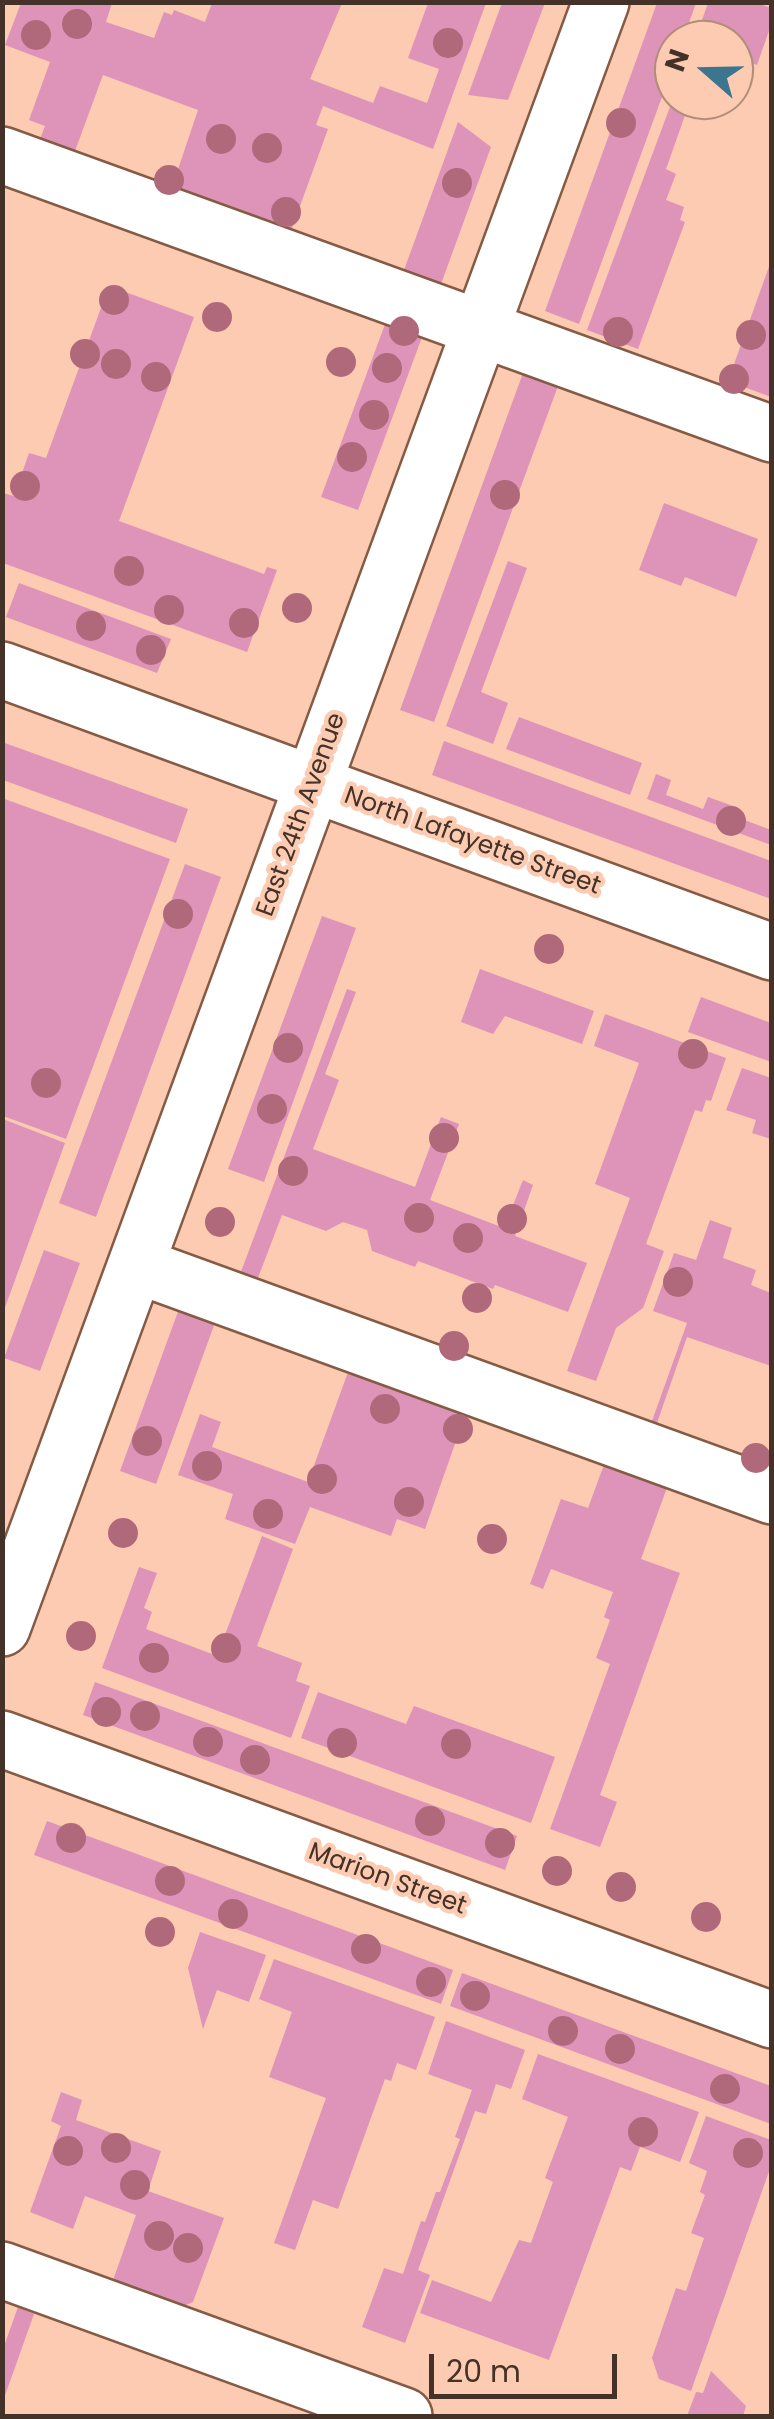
<!DOCTYPE html>
<html>
<head>
<meta charset="utf-8">
<style>
  body { margin:0 }
  #map { position:relative; width:774px; height:2419px; overflow:hidden; background:#fccbb2; font-family:Poppins,sans-serif }
  canvas { display:block }
  .frame { position:absolute; inset:0; border:5px solid #443127; pointer-events:none }
  .north { position:absolute; left:654px; top:20px; width:100px; height:100px; box-sizing:border-box; background:#fccbb2; border:2px solid #b28d7a; border-radius:50%; rotate:290deg; font-size:28px; font-weight:700; line-height:40px; text-align:center; color:#443127 }
  .north::after { content:''; display:block; margin:auto; width:35px; height:45px; background:#3c768e; clip-path:polygon(50% 0,100% 100%,50% 72%,0 100%) }
  .scale { position:absolute; left:429px; top:2354px; width:188px; height:45px; box-sizing:border-box; border:5px solid #443127; border-top:0; padding-left:12px; font-size:30px; line-height:35px; white-space:nowrap; color:#443127; -webkit-text-stroke:8px #fccbb2; paint-order:stroke }
</style>
</head>
<body>
<div id="map">
<canvas width="774" height="2419"></canvas>
<div class="frame"></div>
<div class="north">N</div>
<div class="scale">20 m</div>
</div>
<script>
const g = document.querySelector('canvas').getContext('2d');
g.lineJoin = 'round';
function paint(path, color) { g.fillStyle = color; g.fill(path, 'evenodd'); }
function trace(path, color, width, dash) { g.strokeStyle = color; g.lineWidth = width; g.lineCap = dash ? 'butt' : 'round'; g.setLineDash(dash || []); g.stroke(path); }
function drawText(font, color, halo, rows, align = 'center') {
  g.font = font + ' Poppins,sans-serif'; g.lineWidth = 9; g.setLineDash([]); g.textBaseline = 'middle'; g.strokeStyle = halo; g.fillStyle = color; for (const [text, x, y, turn = 0] of rows) {
    g.save(); g.translate(x, y); g.rotate((+turn || 0) * Math.PI / 180); g.textAlign = isNaN(turn) ? turn : align; if (halo) g.strokeText(text, 0, 0); g.fillText(text, 0, 0); g.restore();
  }
}
paint(new Path2D(`
  M21 3H112L106 22 154 38 164 12 172 15 174 10 205 22 212 3H342L310 79 373 103 380 86 427 103 439 69 408 58 428 3H486L433 149 323 106 316 125 328 129 291 231 172 187 198 110 103 75 75 151 40 139 45 126 29 120 50 62 5 45Z
  M502 3H545L508 100 468 95Z
  M657 3H696L683 40H674V64L579 324 545 311Z
  M708 3H757L771 8V25L757 65 734 57V40H695Z
  M674 96V100H702L698 110 688 107 666 169 676 174 666 200 684 207 680 220 685 222 638 349 587 330Z
  M458 122 491 147 441 284 404 270Z
  M771 261V397L728 381Z
  M109 286 194 317 119 521 264 574 267 567 277 570 247 652 3 563V493L14 496 29 453 46 458Z
  M391 308 428 321 358 510 321 497Z
  M523 373 558 386 434 722 400 710Z
  M664 503 758 539 736 597 685 577 681 586 639 570Z
  M508 561 527 568 481 692 508 703 493 744 446 726Z
  M19 583 171 639 157 673 6 617Z
  M519 717 642 763 630 795 506 749Z
  M444 741 771 861V899L432 775Z
  M2 742 188 809 176 843 3 780Z
  M656 774 671 780 666 795 703 809 708 797 736 807 734 816 771 830V845L647 799Z
  M2 798 170 859 66 1139 3 1116Z
  M185 864 221 877 96 1217 59 1203Z
  M322 916 356 928 264 1182 228 1169Z
  M480 969 594 1011 582 1044 505 1016 493 1034 461 1022Z
  M347 989 356 992 325 1074 339 1080 313 1149 415 1187 441 1117 459 1124 430 1200 504 1228 523 1180 533 1185 515 1236 587 1263 568 1312 495 1285 493 1289 418 1261 415 1267 372 1251 367 1230 343 1222 326 1231 282 1215 256 1283 239 1277Z
  M701 997 771 1023V1062L688 1032Z
  M605 1014 726 1058 711 1101 706 1100 702 1112 695 1110 646 1244 664 1251 643 1308 616 1328 596 1381 567 1371 630 1198 595 1184 639 1063 594 1046Z
  M742 1068 771 1078V1139L752 1133 756 1120 726 1110Z
  M3 1119 65 1143 3 1313 2 1119Z
  M710 1220 732 1228 723 1258 756 1270 751 1285 771 1293V1366L687 1337 657 1423 652 1421 687 1323 653 1311 674 1253 696 1260Z
  M44 1250 80 1263 40 1371 4 1358Z
  M180 1306 216 1320 156 1484 120 1471Z
  M351 1364 468 1407 425 1529 397 1519 391 1536 310 1507 295 1544 225 1519 233 1494 178 1475 200 1414 221 1422 212 1447 308 1482Z
  M605 1462 668 1485 641 1559 680 1573 600 1795 617 1802 600 1847 550 1829 610 1664 596 1658 610 1620 604 1617 613 1592 551 1569 543 1589 530 1584 561 1499 588 1508Z
  M262 1536 293 1549 257 1646 302 1663 296 1681 310 1686 291 1738 102 1668 139 1567 157 1573 144 1608 152 1612 146 1629 212 1654 218 1639 223 1640Z
  M95 1682 517 1836 505 1870 83 1715Z
  M318 1692 406 1724 414 1706 555 1757 531 1823 301 1738Z
  M47 1821 453 1970 441 2004 34 1855Z
  M200 1932 266 1955 249 2002 217 1990 203 2029 188 1968Z
  M274 1959 435 2017 416 2070 397 2063 391 2081 385 2079 338 2209 313 2200 295 2250 274 2243 326 2098 269 2077 292 2012 259 1999Z
  M462 1973 771 2086V2124L450 2006Z
  M446 2021 525 2050 511 2089 496 2084 486 2114 475 2111 418 2270 430 2275 405 2343 362 2327 384 2268 403 2274 421 2221 425 2222 436 2192H440L460 2139 455 2137 472 2090 428 2074Z
  M538 2054 699 2112 680 2162 640 2147 631 2171 620 2167 549 2360 420 2313 432 2280 491 2302 519 2240 531 2243 553 2182 545 2178 568 2117 522 2099Z
  M61 2092 82 2100 76 2120 161 2151 148 2191 224 2218 193 2302 175 2310 111 2286 136 2215 85 2196 73 2229 30 2212 61 2126 51 2121Z
  M706 2116 771 2140 772 2163 691 2391 659 2379 652 2358 676 2288 686 2291 704 2238 691 2233 705 2195 700 2192 707 2171 689 2163Z
  M18 2307 34 2314 3 2401V2349Z
  M711 2371 746 2406 743 2416H687L696 2392 703 2393Z`), '#dd94b8');
const minor = new Path2D(`
  M2 155 772 434
  M2 670 772 952
  M136 1265 772 1496
  M2 1628 601 2
  M2 1739 772 2020
  M2 2270 404 2416`);
trace(minor, '#855b45', 60);
trace(minor, '#fff', 55);
g.fillStyle = '#b0697b';
for (const [x, y] of [
  [77,24],
  [36,35],
  [448,43],
  [621,123],
  [221,139],
  [267,148],
  [169,180],
  [457,183],
  [286,212],
  [114,300],
  [217,317],
  [404,331],
  [618,332],
  [751,335],
  [85,354],
  [341,362],
  [116,364],
  [387,368],
  [156,377],
  [734,379],
  [374,415],
  [352,457],
  [25,486],
  [505,495],
  [129,571],
  [297,608],
  [169,610],
  [244,623],
  [91,626],
  [151,650],
  [731,821],
  [178,914],
  [549,949],
  [288,1048],
  [693,1054],
  [46,1083],
  [272,1109],
  [444,1138],
  [293,1171],
  [419,1218],
  [512,1219],
  [220,1222],
  [468,1238],
  [678,1282],
  [477,1298],
  [454,1346],
  [385,1409],
  [458,1429],
  [147,1441],
  [756,1458],
  [207,1466],
  [322,1479],
  [409,1502],
  [268,1514],
  [123,1533],
  [492,1539],
  [81,1636],
  [226,1648],
  [154,1658],
  [106,1712],
  [145,1716],
  [208,1742],
  [342,1743],
  [456,1744],
  [255,1760],
  [430,1821],
  [71,1838],
  [500,1843],
  [557,1871],
  [170,1881],
  [621,1887],
  [233,1914],
  [706,1917],
  [160,1932],
  [366,1949],
  [431,1982],
  [475,1996],
  [563,2031],
  [620,2049],
  [725,2089],
  [643,2132],
  [116,2148],
  [68,2151],
  [748,2153],
  [135,2185],
  [159,2236],
  [188,2248]
]) { g.beginPath(); g.arc(x, y, 15, 0, 2 * Math.PI); g.fill(); }
drawText('25px', '#443127', '#fccbb2', [
  ["East 24th Avenue",302,815,-70],
  ["North Lafayette Street",472,842,20],
  ["Marion Street",387,1880,20]
]);
</script>
</body>
</html>
